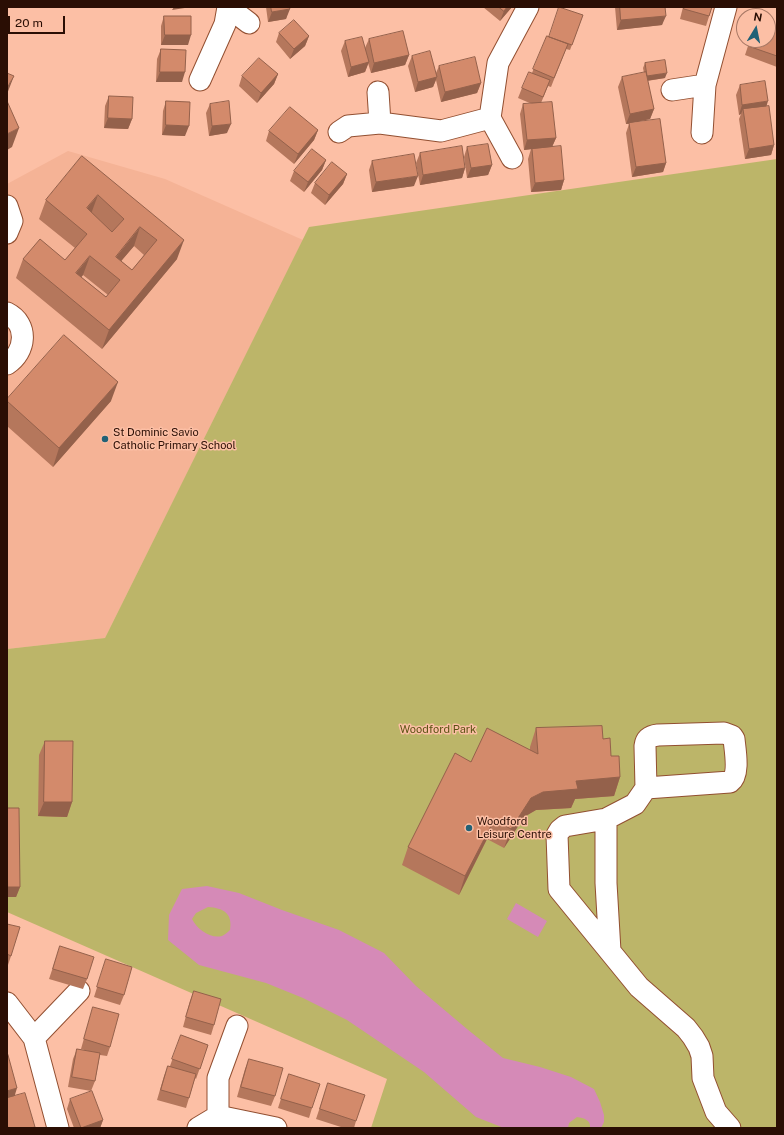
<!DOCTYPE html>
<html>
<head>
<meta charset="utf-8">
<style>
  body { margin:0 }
  #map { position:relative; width:784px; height:1135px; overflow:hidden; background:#fcbfa5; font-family:"Public Sans",sans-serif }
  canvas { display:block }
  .frame { position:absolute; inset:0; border:8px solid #2a0e04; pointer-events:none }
  .north { position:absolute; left:736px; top:8px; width:40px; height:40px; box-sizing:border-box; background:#fcbfa5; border:1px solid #a87865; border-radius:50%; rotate:10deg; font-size:11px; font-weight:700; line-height:16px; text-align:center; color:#2a0e04 }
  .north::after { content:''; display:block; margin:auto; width:14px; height:18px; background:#216176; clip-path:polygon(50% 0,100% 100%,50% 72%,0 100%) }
  .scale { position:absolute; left:8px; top:16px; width:57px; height:18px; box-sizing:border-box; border:2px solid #2a0e04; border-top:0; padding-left:5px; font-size:12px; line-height:14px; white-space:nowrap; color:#2a0e04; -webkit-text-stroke:3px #fcbfa5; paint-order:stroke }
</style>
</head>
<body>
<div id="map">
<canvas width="784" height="1135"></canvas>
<div class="frame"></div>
<div class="north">N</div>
<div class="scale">20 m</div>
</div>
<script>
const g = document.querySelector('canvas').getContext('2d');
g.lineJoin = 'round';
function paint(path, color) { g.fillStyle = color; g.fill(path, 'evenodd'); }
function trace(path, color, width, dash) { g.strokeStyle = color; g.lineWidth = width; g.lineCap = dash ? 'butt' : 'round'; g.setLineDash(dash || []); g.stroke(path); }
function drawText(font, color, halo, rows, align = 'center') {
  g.font = font + ' "Public Sans",sans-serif'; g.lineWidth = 3; g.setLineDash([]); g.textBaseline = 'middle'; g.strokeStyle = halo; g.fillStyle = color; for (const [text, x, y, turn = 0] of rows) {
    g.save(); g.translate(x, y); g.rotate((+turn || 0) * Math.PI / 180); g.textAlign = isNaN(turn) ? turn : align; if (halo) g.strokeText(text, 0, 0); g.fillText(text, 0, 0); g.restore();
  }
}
paint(new Path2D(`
  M68 151 165 179 303 240 105 638 7 649V184Z`), '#f5b396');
paint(new Path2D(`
  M777 159V1128H371L387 1079 7 912V649L105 638 309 227Z`), '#bcb569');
paint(new Path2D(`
  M207 886 239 893 282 910 339 930 384 953 416 986 467 1029 503 1058 540 1067 571 1077 594 1089 600 1102 604 1115V1122L601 1128H590C591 1120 584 1118 577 1117L569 1123 568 1128H504L476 1117 424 1072 347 1020 303 998 266 983 199 965 168 940 169 915 182 889ZM208 907C223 908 233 913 230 930 228 932 224 935 222 936 210 939 197 929 192 919L196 913Z
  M516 903 547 921 538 937 507 919Z`), '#d58ab7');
const minor = new Path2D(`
  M228 7 249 23
  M200 80 225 24 228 7
  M672 90 705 85
  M378 92 380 123
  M339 132 348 126 380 123 441 131 490 118
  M702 133 705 85 726 7
  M512 158 490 118 498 63 528 7
  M7 206 12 221 7 233
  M7 313C29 324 26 352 7 364
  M606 819 635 804 646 788 645 746C646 738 650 736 658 735L724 733 732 736 734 739C735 750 740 775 730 782L646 788
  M610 951 606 883V819L565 826 560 830 557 835 559 889 639 987 686 1028 693 1037 699 1047 702 1056 703 1078 716 1112 730 1128
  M7 1003 34 1038
  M218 1116V1078L237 1026
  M58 1128 34 1038 79 991
  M198 1128 218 1116 276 1128`);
trace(minor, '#924f31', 23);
trace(minor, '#fff', 21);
paint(new Path2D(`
  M266 7H289L286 19 268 22Z
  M483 7H512L500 21Z
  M615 7H665L662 25 617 30Z
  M683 7H712L706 26 680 19Z
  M583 15 570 50 566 49 551 87 548 86 541 103 556 138 552 147 564 180 561 190 531 192 528 159 531 149 524 150 520 114 523 104H532L518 98 522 88 532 73 547 36 549 37Z
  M164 16 188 45H161V26Z
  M777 29V67L745 55 750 40Z
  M279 33 309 36 305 46 290 59 276 42Z
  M369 39 409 55 405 65 371 73 368 63 365 72 348 77 341 51 345 41 365 48Z
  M161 49 182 82H156L157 59Z
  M412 56 436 73 439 66 481 83 477 93 441 102 436 80 433 87 415 92 408 66Z
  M645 63 665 78 647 81 654 109 650 119 631 123 666 163 663 172 632 177 626 133 629 124H626L618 87 622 77 644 73 643 68Z
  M278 74 274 84 257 103 239 86 242 76Z
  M740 85 766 106 774 145 771 155 745 159 739 119 741 114 739 115 736 95Z
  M109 96 132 119 128 129 104 128 105 106Z
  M166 101 185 136 162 135 163 111Z
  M210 104 227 133 209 136 206 113Z
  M318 130 314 140 294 164 266 141 269 131Z
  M467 147 492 165 488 175 467 178 464 157Z
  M420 153 465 168 462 178 420 185 416 163Z
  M82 156 177 259 102 349 16 278 23 259 65 260 75 248 39 219 46 200ZM134 246 144 255 132 270 121 261ZM83 275 108 295 106 297 81 277Z
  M326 160 322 170 304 192 290 181 294 171Z
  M372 161 414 186 372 192 369 170Z
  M347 174 343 184 325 205 311 193 315 183Z
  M7 399 111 401 53 467 7 426Z
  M536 728 603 739 620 777 614 796 575 799 571 808 536 810 524 817 504 848 487 839 459 895 402 865 408 847 471 762 530 750V747Z
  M45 741 72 802 67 817 38 816 39 755Z
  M7 808 20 887 16 897H7Z
  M777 879V901L776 881Z
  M7 924 11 956 8 965H7Z
  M60 946 87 979 83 989 49 979Z
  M106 959 124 995 120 1005 94 997Z
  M194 991 214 1025 211 1035 183 1027 190 1001Z
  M93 1007 110 1047 107 1056 100 1055 95 1081 91 1091 68 1087 73 1059 77 1049 88 1051 81 1049 90 1017Z
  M181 1035 208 1045 196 1079 195 1078 186 1108 157 1100 164 1076 168 1066H170Z
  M249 1059 275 1096 271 1106 237 1097 245 1069Z
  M289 1074 312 1108 309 1118 278 1108Z
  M328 1083 356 1121 354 1128H344L316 1119Z
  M70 1099 103 1120 100 1128H74L67 1109Z`), '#b5775c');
paint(new Path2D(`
  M174 7H191L172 10Z
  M507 7H512L500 21 504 11Z
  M290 9 286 19 268 22 272 12Z
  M666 16 662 25 617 30 621 20Z
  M165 35H191L188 45H161Z
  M309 36 305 46 290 59 294 49Z
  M409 55 405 65 371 73 374 63Z
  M369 62 365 72 348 77 351 67Z
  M160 72H185L182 82H156Z
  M667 73 665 78 645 81 647 76Z
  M278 74 274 84 257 103 261 93Z
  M14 76 7 94V88Z
  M437 77 433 87 415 92 418 82Z
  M481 83 477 93 441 102 445 92Z
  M768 101 765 111 743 109 741 114 739 115 742 105Z
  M654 109 650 119 626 124 630 114Z
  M108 118 132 119 128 129 104 128Z
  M231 124 227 133 209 136 212 126Z
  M166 125 189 126 185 136 162 135Z
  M19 128 12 147 7 150V134Z
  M318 130 314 140 294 164 298 154Z
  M556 138 552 147 524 150 527 140Z
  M774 145 771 155 745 159 749 149Z
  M326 160 322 170 304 192 308 182Z
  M666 163 663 172 632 177 636 167Z
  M492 165 488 175 467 178 471 168Z
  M465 168 462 178 420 185 423 175Z
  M347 174 343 184 325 205 329 195Z
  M418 176 414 186 372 192 376 182Z
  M564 180 561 190 531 192 535 183Z
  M98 195 91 214 87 208Z
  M140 227 134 246 111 273 116 257Z
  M184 240 177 259 102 349 109 330Z
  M90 256 83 275 69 292 76 273Z
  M118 382 111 401 53 467 59 448Z
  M620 777 614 796 575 799 571 808 536 810 524 817 504 848 511 829 531 798 543 792 576 781Z
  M44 802H72L67 817 38 816Z
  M494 820 487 839 459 895 465 876Z
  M8 887H20L16 897H7V890Z
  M17 1088 14 1098 7 1100V1091Z
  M103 1120 100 1128H81Z`), '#94614b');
const building = new Path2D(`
  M271 7H289L290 9 272 12Z
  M499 7H507L504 11Z
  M559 7 583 15 572 45 549 37Z
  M620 7H665L666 16 621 20Z
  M684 7H712L709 16 684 9Z
  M164 16H191V35H165Z
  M294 20 309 36 294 49 279 33Z
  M768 26 777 29V56L748 46 750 40H768Z
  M403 31 409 55 374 63 369 39Z
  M547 36 568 44 554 78 533 69Z
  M362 37 369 62 351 67 345 41Z
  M161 49 186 50 185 72H160Z
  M430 51 437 77 418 82 412 56Z
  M475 57 481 83 445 92 439 66Z
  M259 58 278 74 261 93 242 76Z
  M665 60 667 73 647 76 645 63Z
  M529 72 550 80 543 97 522 88Z
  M646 72 654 109 630 114 622 77Z
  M7 73 14 76 7 88Z
  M765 81 768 101 742 105 740 85Z
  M109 96 133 97 132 119 108 118Z
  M7 101 19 128 7 134Z
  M166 101 190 102 189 126 166 125Z
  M229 101 231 124 212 126 210 104Z
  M552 102 556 138 527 140 523 104Z
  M769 106 774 145 749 149 743 109Z
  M290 107 318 130 298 154 269 131Z
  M660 119 666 163 636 167 629 123Z
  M488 144 492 165 471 168 467 147Z
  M462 146 465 168 423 175 420 153Z
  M561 146 564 180 535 183 532 149Z
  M312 149 326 160 308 182 294 171Z
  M414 154 418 176 376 182 372 161Z
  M82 156 184 240 109 330 23 259 40 239 65 260 87 234 46 200ZM98 195 124 219 112 232 87 208ZM140 227 157 240 132 270 116 257ZM90 256 120 280 106 297 76 273Z
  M332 162 347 174 329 195 315 183Z
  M64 335 118 382 59 448 7 401V399Z
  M602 726 603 739 610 738 611 756H619L620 777 576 781 578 789 543 792 531 798 511 829 494 820 465 876 408 847 455 753 471 762 487 728 538 754 536 728Z
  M45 741H73L72 802H44Z
  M7 808H19L20 887H8Z
  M7 924 20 927 11 956 7 954Z
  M60 946 94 957 87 979 53 969Z
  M106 959 132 967 124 995 97 987Z
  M194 991 221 999 214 1025 186 1017Z
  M93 1007 119 1014 110 1047 84 1039Z
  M181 1035 208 1045 200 1069 172 1059Z
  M77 1049 100 1053 95 1081 72 1077Z
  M8 1055 17 1088 7 1091V1056Z
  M249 1059 283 1068 275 1096 241 1087Z
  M168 1066 196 1074 189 1098 161 1090Z
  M289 1074 320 1084 312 1108 281 1099Z
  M328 1083 365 1095 356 1121 320 1109Z
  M92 1091 103 1120 81 1128 70 1099Z
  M25 1093 35 1127 31 1128H8L7 1124V1098Z`);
paint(building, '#d38a6b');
trace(building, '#94614b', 1);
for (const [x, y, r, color] of [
  [105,439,4,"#216176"],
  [469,828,4,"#216176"]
]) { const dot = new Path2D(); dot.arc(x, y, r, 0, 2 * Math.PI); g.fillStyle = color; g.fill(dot); trace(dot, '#fcbfa5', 1.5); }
drawText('11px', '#2a0e04', '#fcbfa5', [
  ["St Dominic Savio",113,433],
  ["Catholic Primary School",113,446],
  ["Woodford",477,822],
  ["Leisure Centre",477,835]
], 'left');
drawText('11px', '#595212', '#fcbfa5', [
  ["Woodford Park",438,730]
]);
</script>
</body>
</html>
